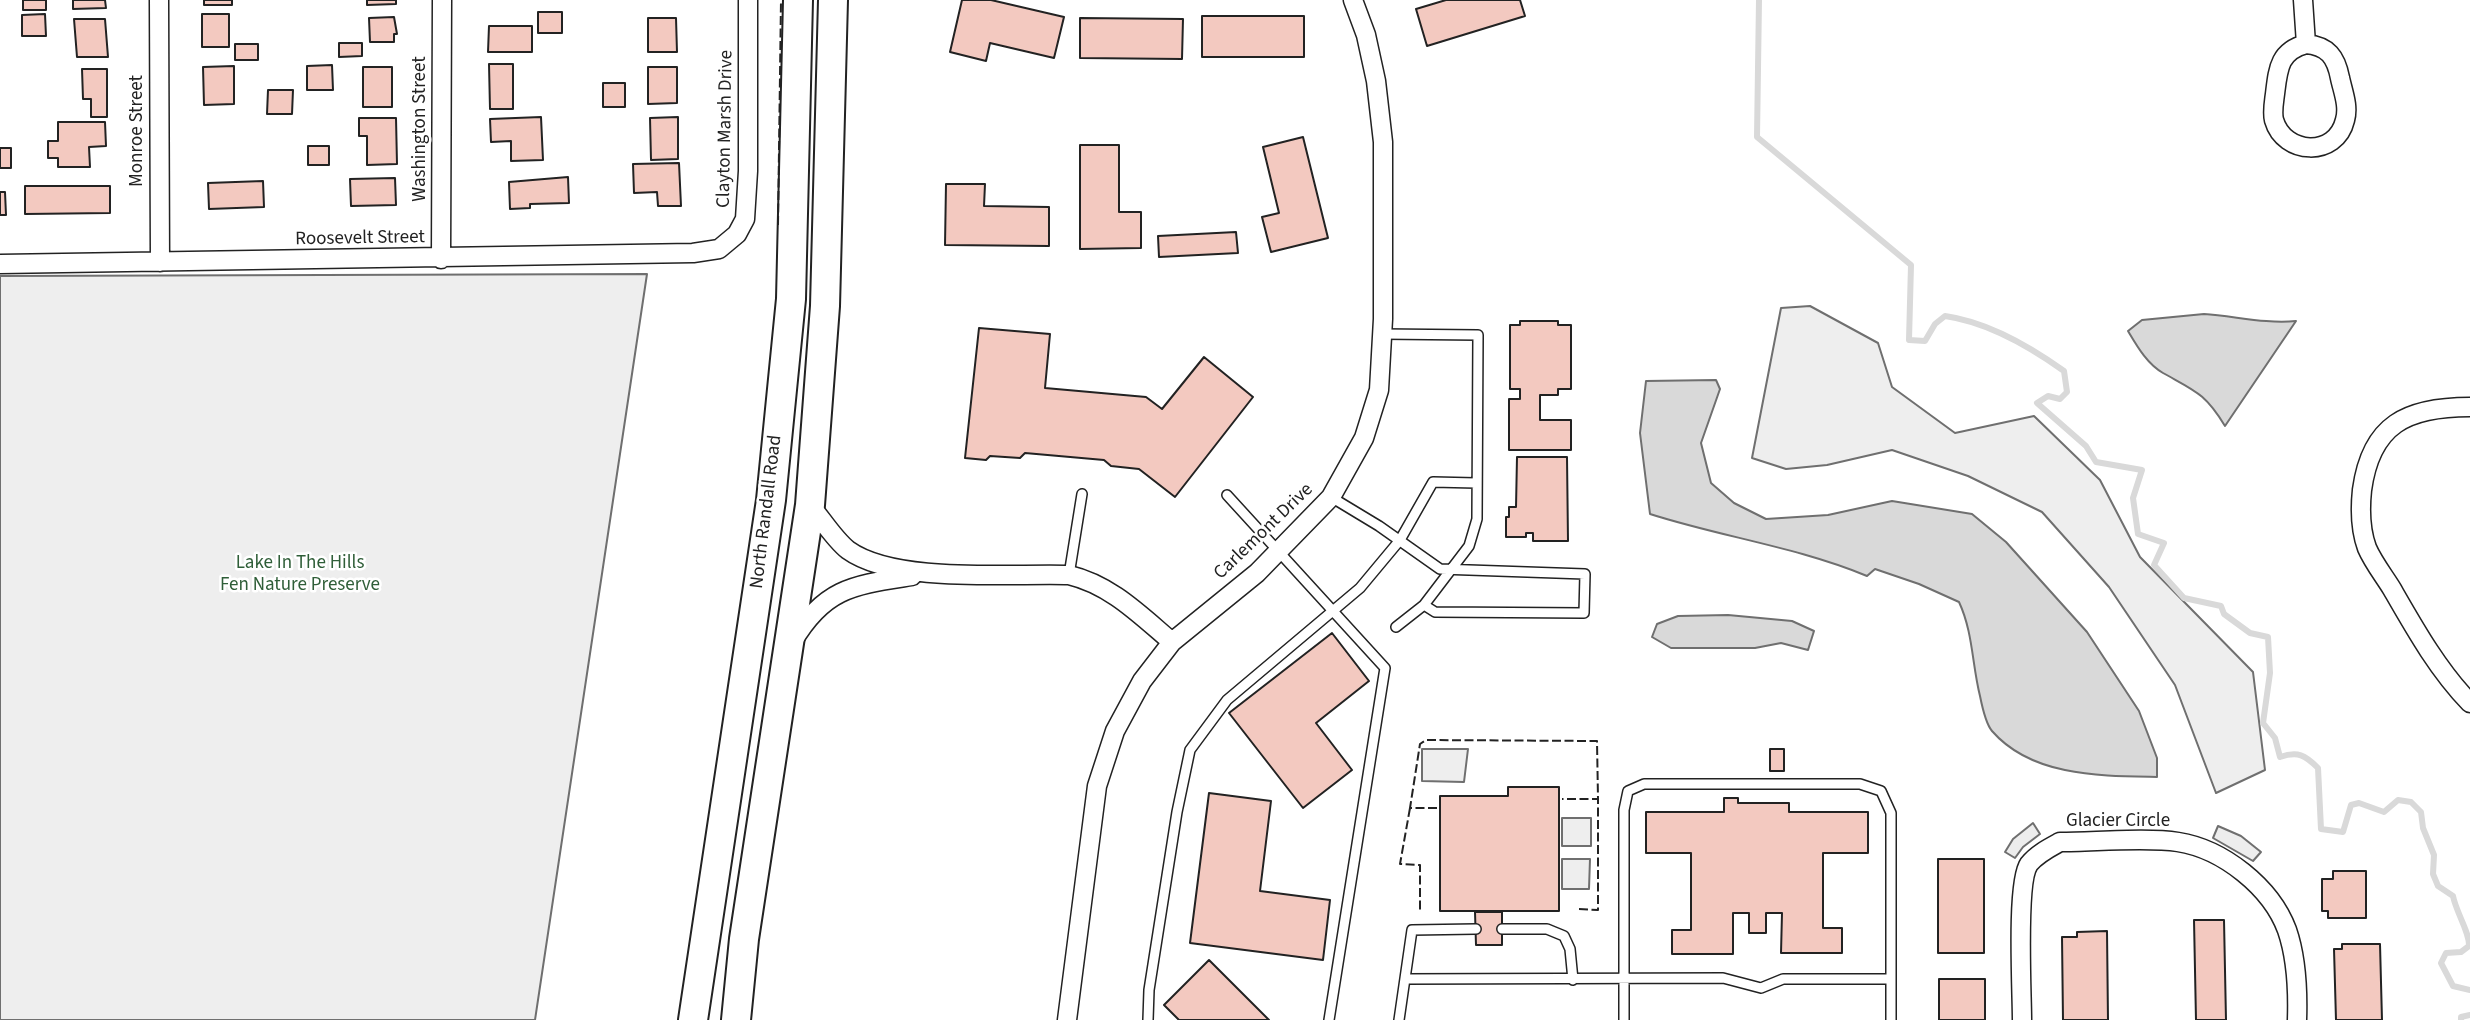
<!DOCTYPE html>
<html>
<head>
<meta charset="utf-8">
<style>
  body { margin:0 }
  canvas { display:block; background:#fff }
</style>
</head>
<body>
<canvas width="2470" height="1020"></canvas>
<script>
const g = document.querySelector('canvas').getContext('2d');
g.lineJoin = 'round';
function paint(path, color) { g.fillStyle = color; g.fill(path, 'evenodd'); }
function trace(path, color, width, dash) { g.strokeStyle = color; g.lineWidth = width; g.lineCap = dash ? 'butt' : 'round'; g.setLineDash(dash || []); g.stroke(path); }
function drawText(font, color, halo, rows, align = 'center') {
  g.font = font + ' "Source Sans 3",sans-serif'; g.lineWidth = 5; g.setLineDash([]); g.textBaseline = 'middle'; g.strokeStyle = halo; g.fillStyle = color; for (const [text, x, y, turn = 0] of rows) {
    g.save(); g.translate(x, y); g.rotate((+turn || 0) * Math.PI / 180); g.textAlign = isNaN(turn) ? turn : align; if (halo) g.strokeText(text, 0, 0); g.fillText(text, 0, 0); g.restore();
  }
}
const green = new Path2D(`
  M647 274 535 1020H0V276Z
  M1810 306 1878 343 1892 387 1955 433 2034 416 2100 480 2140 557 2253 672 2265 770 2216 793 2175 685 2109 587 2042 512 1968 476 1892 450 1827 465 1786 469 1752 458 1781 308Z
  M1422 749H1468L1464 782 1422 781Z
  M1562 818H1591V846H1562Z
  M1562 859H1590L1589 889H1562Z`);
paint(green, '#eee');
trace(green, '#6f6f6f', 2);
const parking = new Path2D(`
  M2033 823 2040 834 2023 847 2015 858 2005 852 2013 839Z
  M2218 826 2241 836 2261 852 2253 861 2213 838Z`);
paint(parking, '#ededed');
trace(parking, '#6f6f6f', 2);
const water = new Path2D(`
  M2204 314C2235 316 2265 324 2296 321L2225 426C2205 393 2195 391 2163 373 2147 364 2137 346 2128 331L2142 320Z
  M1716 380 1720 389 1701 443 1711 483 1734 503 1766 519 1828 515 1892 501 1972 514 2006 542 2087 632 2139 711 2157 758V777C2102 776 2032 777 1992 731 1986 724 1982 706 1980 696 1972 664 1973 632 1959 602L1919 584 1875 569 1867 576C1797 547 1722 537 1650 514L1640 433 1646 381Z
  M1728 615 1792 621 1814 631 1808 650 1781 643 1755 648H1671L1652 637 1657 624 1678 616Z`);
paint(water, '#d9d9d9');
trace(water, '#6f6f6f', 2);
trace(new Path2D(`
  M1759 0 1757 137 1911 265 1909 340 1925 341 1935 324 1945 316C1988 322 2029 346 2064 371L2067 392 2060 399 2048 396 2037 403 2086 446 2096 462 2142 470 2133 498 2138 534 2164 543 2154 565 2184 598 2221 606 2224 614 2250 633 2268 637 2270 673 2263 723 2275 738 2280 757C2298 751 2305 755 2318 768L2321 829 2343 832 2351 805 2359 803 2384 812 2398 800 2411 802 2421 812 2423 828 2434 855 2433 874 2438 886 2453 896C2456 912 2470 933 2469 946L2461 952 2446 953 2441 963 2453 986 2470 990
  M2461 1020V1017L2470 1015`), '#d9d9d9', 6);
const building = new Path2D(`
  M23 0H46V10H23Z
  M73 0H105L106 8 73 9Z
  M204 0H232V5H204Z
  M367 0H396V4L367 5Z
  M962 0H991L1064 17 1054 58 990 43 986 61 950 52Z
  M1446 0H1520L1525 16 1427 46 1416 9Z
  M538 12H562V33H538Z
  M45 14 46 36H22V15Z
  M202 14H229V47H202Z
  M1202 16H1304V57H1202Z
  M394 17 397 34H394V42H370L369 18Z
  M648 18H676L677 52H648Z
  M1080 18 1183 19 1182 59 1080 58Z
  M74 19H105L108 57H77Z
  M489 26H532V52H488Z
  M339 43H362V56L339 57Z
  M235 44H258V60H235Z
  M489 64H513V109H490Z
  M332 65 333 90H307V66Z
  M234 66V104L204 105 203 67Z
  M363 67H392V107H363Z
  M648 67H677V103L648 104Z
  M82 69H107V117H91V99H83Z
  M603 83H625V107H603Z
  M268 90H293L292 114H267Z
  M541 117 543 160 511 161V141L491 142 490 119Z
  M678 117V159L651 160 650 118Z
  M359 118H396L397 164 367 165V136H359Z
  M58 122H105L106 146 89 147 90 167H58V158H48V141H58Z
  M1303 137 1328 238 1271 252 1262 217 1279 213 1263 147Z
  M1080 145H1119V212H1141V248L1080 249Z
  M308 146H329V165H308Z
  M0 148H11V168H0Z
  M679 163 681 206H658L657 192 634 193 633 164Z
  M568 177 569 203 530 204V208L510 209 509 182Z
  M395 178 396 205 351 206 350 179Z
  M263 181 264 207 209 209 208 183Z
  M946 184H985L984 206 1049 207V246L945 245Z
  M25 186H110V213L25 214Z
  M0 192H5L6 215H0Z
  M1236 232 1238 253 1159 257 1158 236Z
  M1520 321H1558V325H1571V389H1558V395H1540V420H1571V450H1509V399H1520V389H1510V325H1520Z
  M979 328 1050 334 1045 388 1146 397 1162 409 1204 357 1253 397 1175 497 1139 469 1111 466 1104 460 1025 453 1020 458 990 456 986 460 965 458Z
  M1517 457H1567L1568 541H1533V533H1526V537H1506V517H1509V507H1516Z
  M1332 633 1369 681 1316 723 1352 770 1303 808 1229 713Z
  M1770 749H1784V771H1770Z
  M1508 787H1559V911H1440V796H1508Z
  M1209 793 1271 801 1260 891 1330 900 1323 960 1190 943Z
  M1724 798H1738V803H1789V812H1868V853H1823V928H1842V953H1781L1782 913H1766V933H1749V913H1733V954H1672V930H1691V853H1646V812H1724Z
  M1938 859H1984V953H1938Z
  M2333 871H2366V918H2328V911H2322V879H2333Z
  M1475 912H1502V945H1476Z
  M2194 920H2224L2226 1020H2196Z
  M2107 931 2108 1020H2063L2062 937H2077V932Z
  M2342 944H2380L2382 1020H2336L2334 949H2342Z
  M1209 960 1269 1020H1179L1164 1005Z
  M1939 979H1985V1020H1939Z`);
paint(building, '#f3c9c0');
trace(building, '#222', 2);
const service = new Path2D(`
  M1382 334 1478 335 1477 519 1469 546 1424 605 1396 627
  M1227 495 1385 668 1329 1020
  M1331 497 1379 526 1440 569 1585 574 1584 613 1435 612 1424 605
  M1069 575 1082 494
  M1502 929H1547L1564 936 1570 949 1573 980
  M1405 979 1723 978 1761 988 1783 979H1891
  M1148 1020 1149 990 1177 812 1190 750 1227 700 1360 588 1400 540 1433 482 1476 483
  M1399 1020 1412 930 1476 929
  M1624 1020V810L1628 791 1644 784H1860L1881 791 1891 813V1020`);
const minor = new Path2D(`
  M159 0 160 262
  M2303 0 2306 44
  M2306 44C2328 46 2336 57 2340 78 2343 92 2349 106 2345 120 2336 158 2284 155 2274 120 2272 112 2274 102 2275 94 2278 69 2279 51 2306 44Z
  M441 259 442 0
  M0 264 693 253 719 249 737 234 745 219 748 171V0
  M2470 407C2407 407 2371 424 2362 490 2360 509 2360 529 2367 548 2373 562 2384 576 2392 589 2415 629 2438 670 2470 703
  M810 505C822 519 834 539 848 550 895 584 1011 573 1069 575 1111 585 1140 615 1172 642
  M793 641C825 587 855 585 912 576
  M1067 1020 1097 786 1115 731 1142 681 1172 642 1257 573 1331 497 1364 438 1379 390 1383 319V142L1376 81 1366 35 1353 0
  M2022 1020C2022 992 2016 882 2029 864 2037 854 2049 848 2060 842 2094 842 2147 837 2178 842 2223 849 2271 887 2287 930 2297 959 2298 990 2297 1020`);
const primary = new Path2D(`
  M693 1020 771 500 791 299 798 0
  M736 1020 744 939 810 505 825 306 833 0`);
trace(service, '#222', 12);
trace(minor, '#222', 21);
trace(primary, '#222', 32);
trace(service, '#fff', 9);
trace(minor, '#fff', 18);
trace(primary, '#fff', 28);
trace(new Path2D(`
  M778 225 781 0
  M1410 808 1400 864 1420 865V910
  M1437 808H1410L1420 744 1426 740 1597 741 1598 799H1562
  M1579 909 1598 910V799`), '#222', 2, [9, 3.5]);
drawText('19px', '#222', '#fff', [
  ["Washington Street",421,129,-90],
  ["Clayton Marsh Drive",726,129,-89],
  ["Monroe Street",138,131,-90],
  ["Roosevelt Street",360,239,-1],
  ["North Randall Road",767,512,-83],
  ["Carlemont Drive",1264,532,-44],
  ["Glacier Circle",2118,822]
]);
drawText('19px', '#2f5e38', '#fff', [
  ["Lake In The Hills",300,564],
  ["Fen Nature Preserve",300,586]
]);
</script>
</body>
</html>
